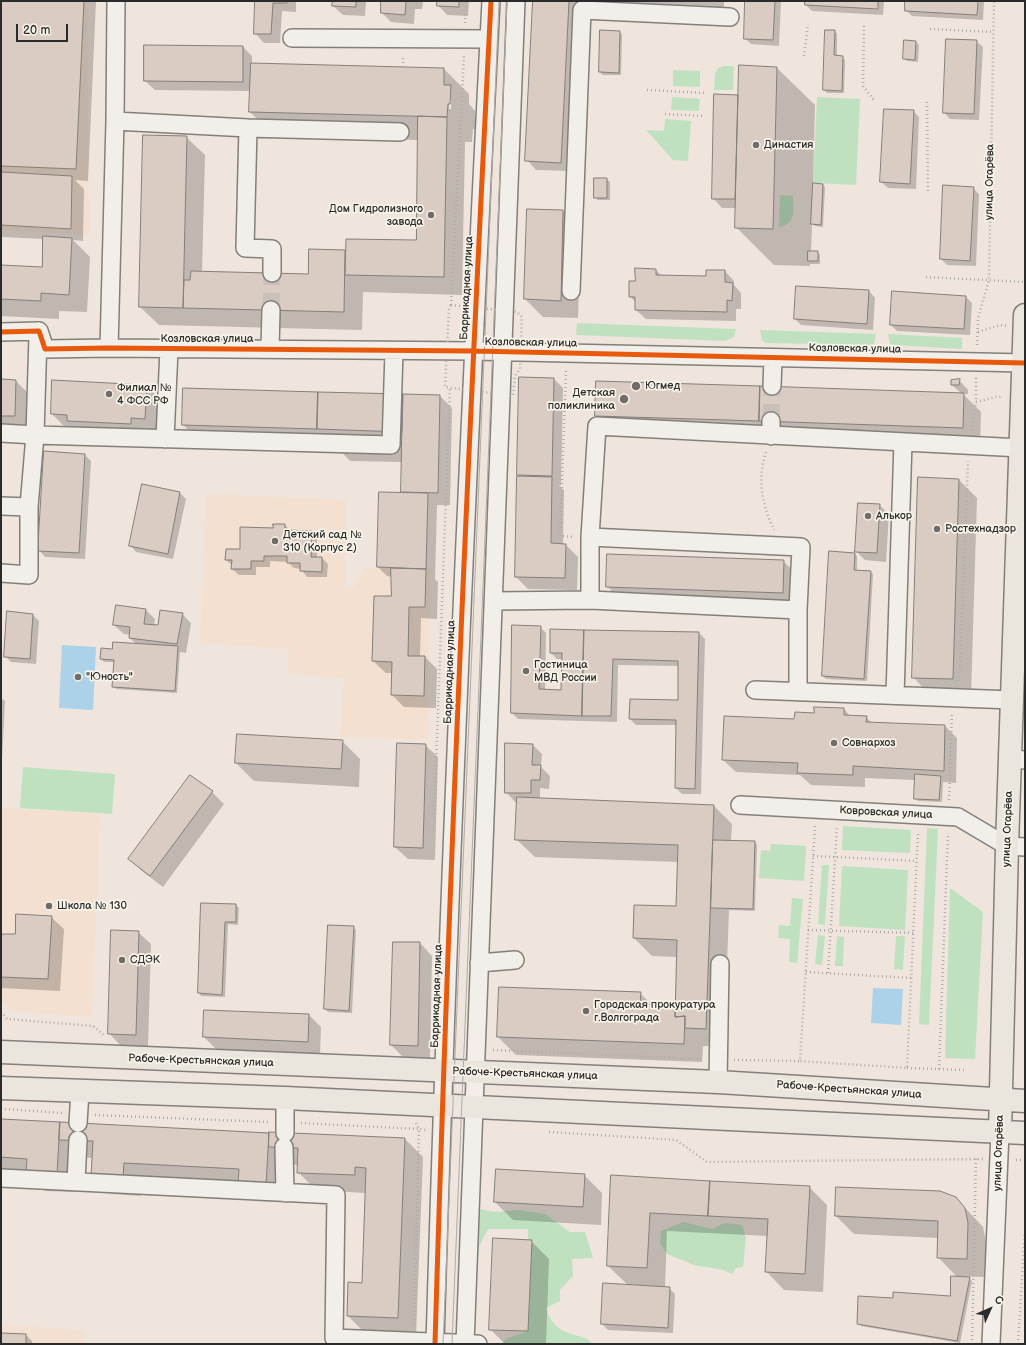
<!DOCTYPE html>
<html>
<head>
<meta charset="utf-8">
<style>
  body { margin:0 }
  #map { position:relative; width:1026px; height:1345px; overflow:hidden; background:#efe5dc; font-family:"Balsamiq Sans",sans-serif }
  canvas { display:block }
  .frame { position:absolute; inset:0; border:2px solid #2b2b2b; pointer-events:none }
  .north { position:absolute; left:970px; top:1289px; width:40px; height:40px; -webkit-text-stroke:3px #f7f3e8; paint-order:stroke; rotate:45deg; font-size:11px; font-weight:700; line-height:16px; text-align:center; color:#2b2b2b }
  .north::after { content:''; display:block; margin:auto; width:14px; height:18px; background:#2b2b2b; clip-path:polygon(50% 0,100% 100%,50% 72%,0 100%) }
  .scale { position:absolute; left:16px; top:24px; width:52px; height:18px; box-sizing:border-box; border:2px solid #2b2b2b; border-top:0; padding-left:5px; font-size:12px; line-height:14px; white-space:nowrap; color:#2b2b2b; -webkit-text-stroke:3px #f7f3e8; paint-order:stroke }
</style>
</head>
<body>
<div id="map">
<canvas width="1026" height="1345"></canvas>
<div class="frame"></div>
<div class="north">С</div>
<div class="scale">20 m</div>
</div>
<script>
const g = document.querySelector('canvas').getContext('2d');
g.lineJoin = 'round';
function paint(path, color) { g.fillStyle = color; g.fill(path, 'evenodd'); }
function trace(path, color, width, dash) { g.strokeStyle = color; g.lineWidth = width; g.lineCap = dash ? 'butt' : 'round'; g.setLineDash(dash || []); g.stroke(path); }
function drawText(font, color, halo, rows, align = 'center') {
  g.font = font + ' "Balsamiq Sans",sans-serif'; g.lineWidth = 3.5; g.setLineDash([]); g.textBaseline = 'middle'; g.strokeStyle = halo; g.fillStyle = color; for (const [text, x, y, turn = 0] of rows) {
    g.save(); g.translate(x, y); g.rotate((+turn || 0) * Math.PI / 180); g.textAlign = isNaN(turn) ? turn : align; if (halo) g.strokeText(text, 0, 0); g.fillText(text, 0, 0); g.restore();
  }
}
paint(new Path2D(`
  M1 1H87L89 235 1 230Z
  M206 494 346 500 345 588H353L364 567 431 569 427 740 340 737 344 678 288 674 289 649 200 643Z
  M1 808 100 814 92 1017 9 1011 1 999Z
  M1 1325 85 1330 84 1344H1Z`), '#f3e0d0');
paint(new Path2D(`
  M724 66H734L733 90H714L715 74 718 68Z
  M673 70 700 71V87L673 86Z
  M672 97 700 99 699 111 671 110Z
  M817 97 860 99 856 185 813 183Z
  M665 119 691 121 688 161 673 160 646 130 664 131Z
  M780 195 793 196C793 211 797 223 779 227Z
  M577 323 736 329 734 337 725 341 576 335Z
  M760 330 876 334 874 344 869 345 767 343 762 341Z
  M888 334 962 338V349L894 345 890 344Z
  M23 767 115 774 112 814 20 808Z
  M843 826 911 830 910 853 842 850Z
  M927 828 938 829 929 1025 919 1024Z
  M771 844 806 846 804 881 759 878 761 850 770 851Z
  M822 865H829L825 925 818 924Z
  M842 866 908 870 905 930 839 926Z
  M950 888 983 912 975 1059 945 1058Z
  M792 898 803 899 797 963 789 962 790 939 778 938 779 925 790 926Z
  M818 935 825 936 822 965 815 964Z
  M837 936 844 937 843 966H835Z
  M896 936H905L903 970 894 969Z
  M479 1209 495 1212 519 1210 545 1214 570 1232H585L593 1258 572 1259 573 1276 560 1290V1301L546 1308C556 1342 587 1331 592 1344H501L506 1339 528 1331V1229H488L479 1247V1255L464 1247V1218Z
  M683 1222 713 1229 724 1223 742 1225 746 1238 743 1267 736 1268 732 1274 723 1270 694 1265 667 1254 660 1244 661 1231Z`), '#c0e1bf');
paint(new Path2D(`
  M62 645 96 647 93 710 59 708Z
  M873 988 903 989 901 1025 871 1023Z`), '#abd2e9');
paint(new Path2D(`
  M1 1H96L88 181 75 180 84 189 83 241 73 240 90 257 87 312 59 311V319L1 316V266L43 268 44 239 1 237Z
  M256 1H296V12L282 11 280 43H264L255 33Z
  M334 1H366L365 16 343 15 333 6Z
  M382 1H423L422 9H415L414 24 391 22 382 13Z
  M438 1H469L468 16 447 15 438 5Z
  M534 1H724V9L578 2 570 171 536 170 527 160Z
  M746 1H781L779 46 751 44 745 38Z
  M806 1H884L883 15 812 11 806 5Z
  M906 1H984L983 20 912 16 906 10Z
  M601 31 620 32 622 35 621 75H603L600 72Z
  M835 31 837 34V57H842L845 60 844 93H827L824 90Z
  M976 41 983 47 979 120 950 119 944 112Z
  M916 42 919 45 918 62 907 61 904 58Z
  M243 47 252 56V64L444 69 469 94V104L475 111V129H473L472 142H465L462 295 363 292 362 330 159 325 140 307 186 137 205 155 202 273 309 275 310 251H346L417 241 419 140 276 137 250 112 251 91 155 90 145 81ZM449 93H451V109H449Z
  M777 68 815 105 813 184 823 185 825 187 823 227 815 226 812 223 811 252H817L820 255V264H810V266L774 265 736 227V208H722L713 198 738 96 739 97Z
  M913 111 919 117 916 189 888 188 881 182Z
  M607 179 610 182V200H598L595 197Z
  M973 188 979 194 976 266 947 265 941 259Z
  M563 211 581 229 578 318 543 317 525 299Z
  M656 270 662 276 707 277 725 271 734 281V285L741 293V309H736V321L646 319 636 310V303L630 296 636 282Z
  M797 287 869 291 875 298 873 330 801 325 795 319Z
  M966 297 972 303 970 335 897 331 891 325Z
  M520 378 554 379 563 388 561 485H559L564 490 563 545H566L578 557 577 590 528 589 516 577Z
  M1 380 16 381 28 393 27 428 1 427Z
  M959 380 968 390V394H963L981 412 980 445 614 433 596 415 962 394 952 385Z
  M147 386 165 404 163 437 70 432 52 414Z
  M403 395 440 396 452 408 450 505H437L435 579 438 582 437 619 421 618 420 657H425L437 669 436 708 404 707 392 695V673H386L373 661 392 597V577L387 576 378 567 380 493H403L402 492V462L350 461 331 441 196 437 183 425Z
  M85 455 91 461 85 559 45 557 39 550Z
  M959 480 977 498 971 697 931 696 913 677Z
  M180 493 186 499 173 559 136 552 130 545Z
  M879 505 889 514 886 562 865 560 856 551Z
  M285 525 291 531 311 532 317 538V558H322L328 564 327 577H307L301 569 294 568 288 562 270 561V567H256V575H239L232 569 233 566 226 560 274 529Z
  M855 554 857 556V571L870 572 873 574 867 681 826 679 823 676Z
  M783 561 802 579 801 610 625 605 607 586Z
  M117 606 146 610 155 619 154 626H159L182 614 191 623 186 653 180 652 177 693 116 689 113 686 115 662H104L101 659 113 650 137 645 130 638 131 635 124 634 114 625Z
  M33 615 39 621 36 664 11 662 5 656Z
  M540 627 546 633 545 690 562 691V659H557L551 653 699 633 705 639 701 794H682L676 788 677 725H636L630 719 679 702V666L618 665 617 722 518 719 512 713Z
  M1 698 5 701 1 781Z
  M844 709 851 717H866L872 723 945 726 957 738 956 783 943 782 942 802 918 801 915 798V780L865 778V787L811 785 800 775 736 772 723 760 795 720Z
  M342 741 360 759 359 787 254 781 236 763Z
  M425 745 438 757 435 860 408 859 395 847Z
  M533 745 542 754 541 767 550 776 549 789 540 788V799L714 806 732 824 731 842H755L757 845 755 911 729 910 724 1046H703L702 1062 516 1055 498 1037 640 993 653 1006 676 1007 677 957 652 956 634 938 635 906 677 907 679 862 535 857 516 839 518 802H515L506 792Z
  M212 792 224 804 163 887 142 871 129 859Z
  M202 904 236 905 239 908 238 925 228 924 225 997 201 996 199 993Z
  M51 917 64 929 60 991 1 988V935H16Z
  M353 927 356 930 352 1013 328 1012 325 1009Z
  M138 932 151 944 148 1046H121L109 1033Z
  M420 943 432 956 430 1058 403 1057 391 1045Z
  M309 1015 321 1027 320 1054 216 1049 204 1037Z
  M1 1121 269 1134 405 1139 423 1157 416 1336 366 1334 348 1316 362 1284 366 1193 316 1190 298 1172V1165L286 1164 284 1202 257 1201 242 1186 142 1181 141 1196 111 1194 92 1176 93 1158 77 1157 75 1192 45 1191 30 1176 1 1174Z
  M584 1175 602 1193 601 1225 513 1220 495 1202Z
  M612 1177 809 1187 827 1205 823 1292 784 1290 766 1271 768 1236 667 1231 665 1288H669L675 1294 673 1333 608 1330 602 1324 628 1285 608 1266Z
  M956 1198 983 1227 986 1242 984 1277 958 1276V1278H969L972 1281 960 1343 861 1326 858 1324 894 1299 951 1297 958 1278 938 1257 939 1238 854 1234 836 1216Z
  M531 1241 549 1259 546 1344H505L490 1329Z
  M1 1334 26 1335 32 1341V1344H1Z`), '#0003');
const building = new Path2D(`
  M1 1H84L76 169 1 166Z
  M255 1H287V3H273L271 34H254Z
  M333 1H356V7L332 6Z
  M381 1H406L405 15 381 13Z
  M437 1H459V7L437 6Z
  M533 1H569L561 163 525 161Z
  M745 1H775L773 40 744 39Z
  M805 1H878V9L805 5Z
  M905 1H978L977 15 905 11Z
  M600 30 620 31 619 73 599 72Z
  M825 30H835L834 55 843 56 842 91 823 90Z
  M946 39 977 40 974 114 943 113Z
  M904 40 916 41 915 60 903 59Z
  M144 45 243 46V82L144 81Z
  M251 63 444 68V85H451L450 104H448L447 117 249 112Z
  M739 65 777 67 773 229 735 228Z
  M714 94 738 95 735 199H712Z
  M884 109 914 110 910 184 880 182Z
  M418 116 447 117 444 277 345 275 346 239 416 240Z
  M143 135 187 136 183 308 139 307Z
  M1 172 72 176 71 229 1 225Z
  M594 178H607V198H594Z
  M813 183 823 184 821 225 811 224Z
  M943 185 974 187 970 261 940 259Z
  M527 209 563 210 561 301 524 299Z
  M43 236 72 238 69 295 41 293V301L1 299V265L42 267Z
  M309 249 345 250 344 312 183 308 184 280H190L191 271 308 274Z
  M808 251H818V261H808Z
  M635 268 656 269V275L706 276V270H725V282L733 283 732 301 727 300V312L635 310V297H629V281H635Z
  M796 286 869 290 867 324 794 319Z
  M892 291 966 296 964 329 890 325Z
  M519 377 554 378 552 476 517 475Z
  M1 379 16 380 15 416H1Z
  M960 379 959 385H951V380Z
  M52 380 147 385 145 419 131 418V424L67 421V415L51 414Z
  M596 381 760 386 759 421 595 416Z
  M760 386 964 393 963 428 759 421Z
  M183 388 318 392 317 429 182 425Z
  M318 392 403 394 402 432 317 429Z
  M403 394 440 395 438 493 401 492Z
  M44 451 85 454 79 553 38 551Z
  M517 476 552 477 551 543 566 544 565 578 515 577Z
  M918 477 959 479 953 679 912 678Z
  M142 484 180 492 168 554 129 546Z
  M379 492 428 493 426 569 377 567Z
  M858 503 880 504 877 553 855 552Z
  M273 524H285V530L312 531 311 557H322V572L300 571V563H287V556H264V561H251V569H231L232 560H225L226 549H240V527L273 528Z
  M829 551 855 553 854 570 871 571 864 679 822 676Z
  M607 554 784 560 783 593 606 587Z
  M391 568 426 569 425 607H409L408 656H425L424 696 391 695 392 662 372 661 374 596H391Z
  M116 605 146 609 144 624 158 625 160 610 183 613 177 644 129 638 130 627 113 625Z
  M7 611 33 614 30 659 4 657Z
  M512 625 541 626 539 689 561 690 562 653H550V629L584 630 582 716 511 713Z
  M584 630 699 632 695 789 675 788 676 720 629 719 630 699 678 700V661L613 659 611 716H582Z
  M113 642 178 646 175 691 112 687 114 660 100 659 101 648 112 649Z
  M814 707 844 708V715L867 716 866 722 945 725 944 771 853 766V775L797 773 798 763 722 760 724 716 794 719 795 712 814 713Z
  M237 734 343 740 341 769 235 763Z
  M397 743 426 744 423 848 394 847Z
  M505 743 533 744 532 765H541L540 780H531V793H505Z
  M915 774 941 776 939 800 914 799Z
  M190 775 213 791 150 876 128 859Z
  M517 797 714 805 706 1029 685 1028V1016L675 1017 677 940 633 938 634 905 676 906 678 845 515 840Z
  M713 840 755 841 753 909 711 908Z
  M201 903 236 904V922H225L222 995 198 993Z
  M16 914 52 916 48 979 1 977V934H15Z
  M328 925 354 926 349 1011 324 1009Z
  M111 930 139 931 136 1035 108 1034Z
  M393 942H420L418 1046 390 1045Z
  M499 987 641 992 640 1004 675 1006V1017L685 1016 684 1044 497 1037Z
  M204 1010 309 1014 308 1042 203 1037Z
  M1 1119 60 1122 57 1174 26 1173 27 1159 1 1157Z
  M60 1122 269 1133 266 1185 238 1183 239 1169 124 1163 123 1178 91 1177 93 1141 59 1140Z
  M269 1132 405 1138 398 1318 347 1316 348 1282 362 1283 366 1168 355 1167V1175L297 1173 298 1148 269 1147Z
  M496 1169 585 1174 583 1207 494 1202Z
  M611 1175 710 1181 708 1216 650 1213 647 1268 607 1266Z
  M710 1181 810 1186 805 1274 765 1272 768 1219 708 1216Z
  M836 1187 940 1191 956 1197 965 1208 968 1223 967 1259 937 1258 938 1221 835 1216Z
  M493 1238 532 1240 528 1331 489 1330Z
  M951 1276 970 1277 957 1341 857 1324 858 1296 893 1298V1292L950 1296Z
  M603 1283 670 1287 668 1328 601 1324Z
  M1 1333 26 1334V1344H1Z`);
paint(building, '#daccc3');
trace(building, '#837f7b', 1);
trace(new Path2D(`
  M271 310 272 273
  M771 421 772 386`), '#c8c0b9', 17, [17, 8]);
const minor = new Path2D(`
  M292 38 489 39
  M115 121 248 128 400 132
  M248 128 245 248 272 249V273
  M571 291 582 10 730 17
  M39 331 45 349 109 348 474 351 1025 363
  M1 332 39 331
  M38 336 35 435 391 445 394 352
  M109 348 115 121 116 1
  M270 349 271 310
  M772 386 773 358
  M1 433 35 435 29 507V575L1 573
  M771 436V421
  M165 439 169 349
  M1 506 29 507
  M590 537 801 547 798 610 590 600V537L597 426 1021 448
  M494 601 590 600
  M755 690 1012 700
  M798 692V610
  M895 695 903 442
  M1010 759 1025 760
  M740 805 958 817 1007 846 1025 847
  M479 963 515 960
  M718 1082 720 964
  M78 1123 80 1092
  M285 1133V1098
  M284 1147 285 1193
  M1 1178 336 1195 334 1338 478 1344
  M76 1182 78 1140
  M435 1344C448 896 468 448 491 1
  M465 1344 516 1
  M991 1344 1000 1132`);
const major = new Path2D(`
  M1 1052 718 1082 1025 1101
  M1 1088 285 1098 1025 1133
  M1000 1132 1007 846 1025 315`);
trace(minor, '#837f7b', 20);
trace(major, '#837f7b', 25);
trace(new Path2D(`
  M465 23 466 1
  M864 26 863 86 874 100
  M930 29 993 32
  M804 56 808 24
  M403 67V55
  M647 90 706 93
  M927 102 928 192
  M665 114 705 116
  M926 277 1025 282
  M451 305 517 312 522 317 520 369 515 376 513 396 445 387 449 308Z
  M451 305 464 56
  M978 332 1000 325 1007 326
  M977 345 978 318 989 280 994 1
  M566 371 560 536 574 537
  M976 378V402L996 397H1003
  M971 430 976 402
  M766 452C757 479 762 505 774 530
  M957 681 960 668 968 461
  M949 800 952 713
  M434 818 450 388
  M815 826 800 1061 907 1068 918 832
  M813 856 917 861
  M808 930 914 933
  M806 972 911 978
  M828 973 837 827
  M1 1012 7 1019 93 1026 105 1036
  M493 1050 701 1059
  M734 1060 800 1061
  M907 1068 965 1070
  M939 1069 948 833
  M5 1109 62 1113
  M95 1115 268 1122
  M301 1123 419 1129 414 1326
  M416 1123 419 1129 426 1130
  M549 1132 676 1140 707 1162 983 1159
  M1016 1160H1025
  M972 1344 976 1158
  M1018 1344 1025 1231`), '#aeaba8', 2.5, [1, 3]);
trace(minor, '#f2efea', 17);
trace(major, '#ebe6dd', 22);
trace(new Path2D(`
  M443 1344 499 1
  M452 1344 507 1`), '#aeaba8', 1);
trace(new Path2D(`
  M1 332 39 331 45 349 109 348 474 351 1025 363
  M435 1344C448 896 468 448 491 1`), '#e8590c', 5);
for (const [x, y, r, color] of [
  [756,145,4,"#706c69"],
  [431,215,4,"#706c69"],
  [636,386,5,"#706c69"],
  [109,394,4,"#706c69"],
  [624,399,5,"#706c69"],
  [868,516,4,"#706c69"],
  [937,529,4,"#706c69"],
  [275,541,4,"#706c69"],
  [526,671,4,"#706c69"],
  [78,677,4,"#706c69"],
  [834,743,4,"#706c69"],
  [49,906,4,"#706c69"],
  [122,960,4,"#706c69"],
  [586,1011,4,"#706c69"]
]) { const dot = new Path2D(); dot.arc(x, y, r, 0, 2 * Math.PI); g.fillStyle = color; g.fill(dot); trace(dot, '#f7f3e8', 1.5); }
drawText('11px', '#2b2b2b', '#f7f3e8', [
  ["Династия",764,145],
  ["Дом Гидролизного",423,209,"right"],
  ["завода",423,222,"right"],
  ["Югмед",645,386],
  ["Филиал №",117,388],
  ["4 ФСС РФ",117,401],
  ["Детская",615,393,"right"],
  ["поликлиника",615,406,"right"],
  ["Алькор",876,516],
  ["Ростехнадзор",945,529],
  ["Детский сад №",283,535],
  ["310 (Корпус 2)",283,548],
  ["Гостиница",534,665],
  ["МВД России",534,678],
  ["\"Юность\"",86,677],
  ["Совнархоз",842,743],
  ["Школа № 130",57,906],
  ["СДЭК",130,960],
  ["Городская прокуратура",594,1005],
  ["г.Волгограда",594,1018]
], 'left');
drawText('11px', '#2b2b2b', '#f7f3e8', [
  ["улица Огарёва",990,182,-89],
  ["Баррикадная улица",467,288,-87],
  ["Козловская улица",207,339],
  ["Козловская улица",531,343,1],
  ["Козловская улица",855,349,1],
  ["Баррикадная улица",450,672,-88],
  ["Ковровская улица",886,813,3],
  ["улица Огарёва",1008,829,-88],
  ["Баррикадная улица",437,996,-88],
  ["Рабоче-Крестьянская улица",201,1061,2],
  ["Рабоче-Крестьянская улица",525,1074,2],
  ["Рабоче-Крестьянская улица",849,1090,4],
  ["улица Огарёва",999,1153,-88]
]);
</script>
</body>
</html>
